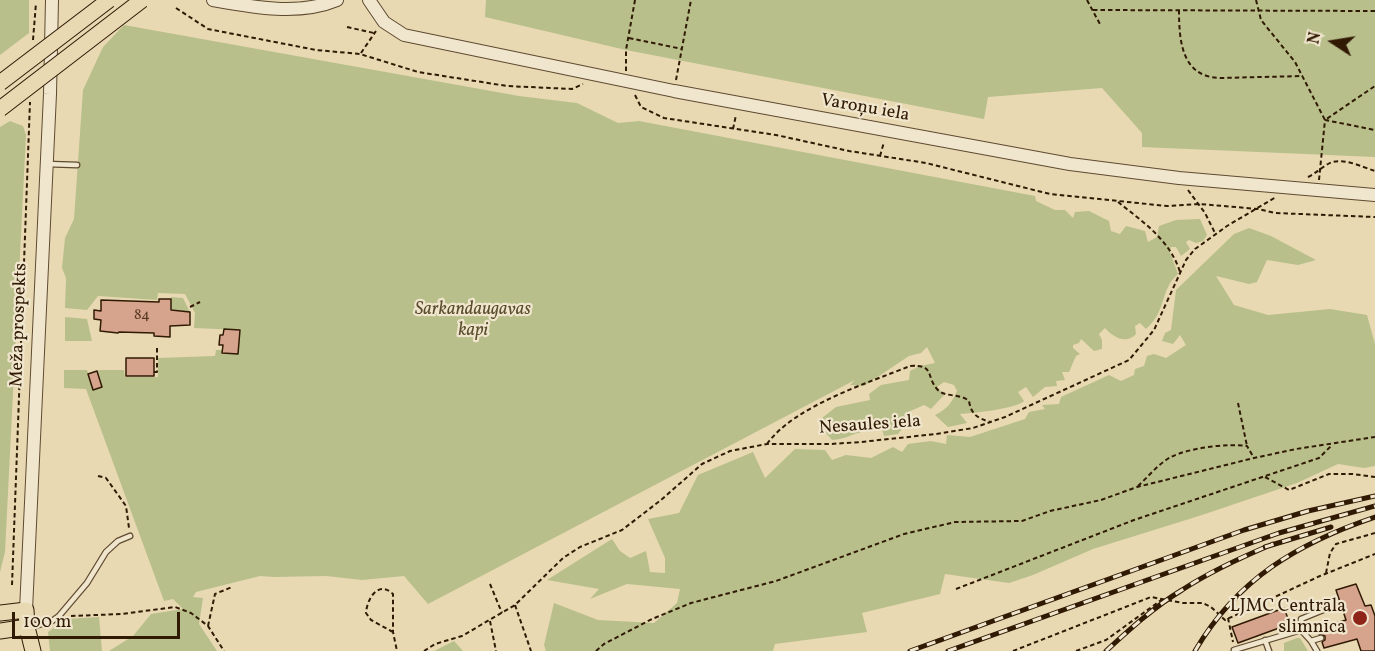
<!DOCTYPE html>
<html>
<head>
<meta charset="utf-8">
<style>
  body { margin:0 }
  #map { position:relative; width:1375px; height:651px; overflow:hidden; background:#e8d9b3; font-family:Vollkorn,serif }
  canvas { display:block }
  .north { position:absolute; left:1303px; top:12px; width:60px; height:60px; -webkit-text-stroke:4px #f0e6ce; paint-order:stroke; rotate:282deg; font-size:16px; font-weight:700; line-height:24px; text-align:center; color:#311a04 }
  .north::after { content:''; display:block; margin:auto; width:21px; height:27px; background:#311a04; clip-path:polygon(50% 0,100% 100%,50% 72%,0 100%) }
  .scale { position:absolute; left:12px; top:612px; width:168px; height:27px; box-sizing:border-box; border:3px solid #311a04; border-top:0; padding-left:8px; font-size:18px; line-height:21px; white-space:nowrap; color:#311a04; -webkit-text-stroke:4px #f0e6ce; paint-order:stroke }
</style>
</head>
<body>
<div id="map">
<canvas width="1375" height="651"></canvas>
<div class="north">N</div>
<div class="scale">100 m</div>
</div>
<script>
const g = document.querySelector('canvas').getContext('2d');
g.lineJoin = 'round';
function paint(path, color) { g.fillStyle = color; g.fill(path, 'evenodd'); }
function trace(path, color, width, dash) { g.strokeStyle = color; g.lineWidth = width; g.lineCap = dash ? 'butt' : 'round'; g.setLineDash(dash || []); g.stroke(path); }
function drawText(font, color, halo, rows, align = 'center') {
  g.font = font + ' Vollkorn,serif'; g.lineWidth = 4.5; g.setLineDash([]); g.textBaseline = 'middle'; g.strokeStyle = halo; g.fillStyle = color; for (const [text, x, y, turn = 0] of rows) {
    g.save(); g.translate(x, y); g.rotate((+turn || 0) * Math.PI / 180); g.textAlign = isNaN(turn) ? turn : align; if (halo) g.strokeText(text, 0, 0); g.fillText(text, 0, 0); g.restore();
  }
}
paint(new Path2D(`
  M0 0H29V33L0 55Z
  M486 0H1375V157L1142 147V133L1102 88 988 97 984 119 626 50 485 17Z
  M124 25 519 96 577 103 618 123 639 121 1035 196 1036 201 1055 210H1065L1073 218 1075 212 1089 211 1109 221 1111 231 1120 234 1126 226 1145 231 1148 242 1157 237 1159 226 1176 220 1200 219 1207 235 1203 241 1196 243 1189 240 1186 242 1190 249 1181 256 1176 247H1171L1170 252 1178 274C1160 289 1167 311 1146 329L1140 323 1135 326 1136 334C1126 345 1113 337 1105 328L1099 334 1102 340V349L1094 351 1081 339 1079 343 1073 345V348L1080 354 1076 356 1069 372H1062L1065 380 1056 381 1057 386 1045 387 1033 397 1026 387 1018 392 1024 401C1016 409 973 413 960 414L967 423 948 427 935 415C946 410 952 403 957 391L954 385 944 382 937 387 944 395 931 409 924 405 906 413 911 417 898 434 884 436 882 429 871 425 869 431C856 431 846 440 832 440L825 432 822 418 836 407 870 400 869 394 881 385 909 380 910 371 920 366 935 363 927 347 921 353 909 356 864 386 850 385 855 380 428 604 404 576 362 580 326 576 274 577 260 576 196 592 193 597 203 598 199 624 217 651H109L133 636 151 614 183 609 173 599 164 601 86 389 64 388V370H87L94 390 102 386 98 370H124L125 377H158V358L215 356 216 350H223V353H238L240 330 194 328 195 313 185 294 158 293 157 300 98 296 87 310 65 308 66 278 62 268 65 238 74 219 83 90 103 47Z
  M10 121 23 126 26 135 5 552 0 572V127Z
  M1249 228 1271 236 1316 260 1298 265 1267 260 1257 282 1249 284 1216 276 1234 305 1268 315 1330 309 1367 315 1375 344V466L1364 468 1338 464 1297 483 1202 515 1093 549 1033 575 1009 583 945 574 940 594 862 613 867 632 775 644 773 651H546L544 645 554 603 598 620 654 623 677 603 680 589 627 584 590 599 599 589 547 580 612 539 620 551 630 558 646 551 650 572 665 573V558L648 519 679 513 698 475 753 452 765 478 795 449 825 450 832 460 846 455 871 458 893 447 902 452 908 444 931 441 946 444 947 435 970 437 1025 419 1029 412 1045 409 1042 405 1059 404 1061 397 1109 375 1121 381 1134 375 1135 369 1144 366 1147 356 1154 354 1166 358 1186 345 1180 335 1173 344 1162 341 1165 333 1171 330 1176 290 1234 234Z
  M171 297 183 298 190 312 183 314V311L171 310Z
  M65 317 87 319 92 341H65Z
  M99 617 102 651H50L48 632 66 619Z
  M1297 638H1300L1308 651H1284V643Z
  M454 641 463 651H434Z`), '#b8bf8b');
const building = new Path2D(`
  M159 299H171V310L190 312V325L170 326V337L154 336V333L119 332 118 333 100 331 101 320 94 319V310L101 311V300L159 302Z
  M224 329 240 330 238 354 222 353 223 345H219L220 335H223Z
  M126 358H154V376H126Z
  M97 371 102 387 93 390 88 374Z
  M1356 584 1365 606 1371 605 1375 616V651H1361L1357 639 1324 648 1322 642 1325 640V636L1319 634 1317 629 1346 620 1336 590Z
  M1284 608 1290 624 1238 643 1232 627Z`);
paint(building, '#d6a48c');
trace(building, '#311a04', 1.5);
const service = new Path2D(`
  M47 164 77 165
  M30 627 52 621 59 616 87 583 106 552 118 541 130 536
  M1265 640 1269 651
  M1311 641 1321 638
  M1234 650 1301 630
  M1317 651 1311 641 1301 630V619L1328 608`);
const tertiary = new Path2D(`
  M213 0C252 7 299 16 337 0
  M369 0 384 22 404 35 674 91 1070 164 1179 178 1375 195
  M26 610 50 94 52 0`);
const primary = new Path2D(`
  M0 613 26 610 27 627 33 651
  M0 631 27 627`);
trace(service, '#5f4a30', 7);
trace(tertiary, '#5f4a30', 14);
trace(primary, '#311a04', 17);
trace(new Path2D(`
  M1087 0 1101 26
  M1256 0 1261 20 1295 62 1325 120 1375 86
  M176 8 208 29 316 50 360 54 418 72 507 86 572 89 583 84
  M1093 10 1375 11
  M1179 10C1179 42 1182 77 1220 78L1303 76
  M347 27 374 33
  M629 38 682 49
  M33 40 36 3
  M361 53 376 31
  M626 71V50L635 0
  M676 80 691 0
  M635 95 641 107 664 118 776 135 849 151 926 163 1050 194 1167 206 1200 204 1258 209 1275 213 1375 217
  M733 129 736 115
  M880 156 884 142
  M1308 177C1316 173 1321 168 1328 164 1341 156 1362 167 1375 171
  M1319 180 1325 120 1375 130
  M1188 190 1205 213 1215 233
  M1118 202C1143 222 1170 240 1180 272
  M190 307 200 302
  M154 372H157V345
  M1238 403 1247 446
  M767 444C794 406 868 383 910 366 935 364 926 377 937 389 945 398 960 393 969 401 971 414 977 418 990 422
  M98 476 106 478 126 506 129 528
  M1265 477 1289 490 1329 474H1353L1375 477
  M1138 486C1148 477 1159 463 1171 457 1188 448 1228 443 1247 446L1254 458
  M1326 573 1330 553 1336 544 1375 533
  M490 584 502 613
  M12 585 30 102
  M956 589 1134 520 1319 458 1332 445
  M515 605 531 651
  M71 616 122 614 175 607 191 613 208 626 224 651
  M1228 618 1233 642
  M490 621 496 651
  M208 626 215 594 232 587
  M393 632 371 620 366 613C367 599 378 580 393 594V632L397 651
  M424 651 435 644 462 636 515 605 563 558 580 547 622 530 661 500 702 464 730 451 767 444H830L861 442 936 434 973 428 1005 417 1129 360 1154 330 1186 260 1195 249 1227 226 1276 197
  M596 651 604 644 652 619 691 603 776 581 904 534 955 522 1022 521 1050 511 1101 500 1137 487 1254 458 1296 449 1375 437
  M1013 651 1151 597 1183 603H1203L1211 607 1225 620 1320 576 1375 554
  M1076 651 1106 640 1164 598`), '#311a04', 2, [4.5, 3]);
trace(service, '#f0e6ce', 4.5);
trace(tertiary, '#f0e6ce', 12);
trace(primary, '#e8d9b3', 15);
const rail = new Path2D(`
  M1265 547 1331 527
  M910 651 1244 530 1308 511 1375 496
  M948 651 1279 533 1375 506
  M1106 651C1130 629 1154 607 1182 590 1211 571 1242 557 1273 544
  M1195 651C1237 579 1298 543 1375 517`);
trace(rail, '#311a04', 5);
trace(rail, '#f0e6ce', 3, [9]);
const primaryBridge = new Path2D(`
  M0 83 109 0
  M0 109 142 0`);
trace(primaryBridge, '#311a04', 17, []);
trace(primaryBridge, '#e8d9b3', 15);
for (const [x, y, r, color] of [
  [1360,618,8,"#8f2418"]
]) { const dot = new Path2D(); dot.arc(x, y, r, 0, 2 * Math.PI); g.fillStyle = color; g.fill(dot); trace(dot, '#f0e6ce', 2); }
drawText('15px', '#5a3c26', null, [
  ["84",142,316]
]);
drawText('18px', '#311a04', '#f0e6ce', [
  ["Varoņu iela",865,109,10],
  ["Meža prospekts",20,325,-88],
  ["Nesaules iela",870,426,-4]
]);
drawText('italic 18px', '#5a4c2c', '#f0e6ce', [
  ["Sarkandaugavas",473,311],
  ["kapi",473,332]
]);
drawText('18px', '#311a04', '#f0e6ce', [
  ["LJMC Centrāla",1346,608],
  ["slimnīca",1346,629]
], 'right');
</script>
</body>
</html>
